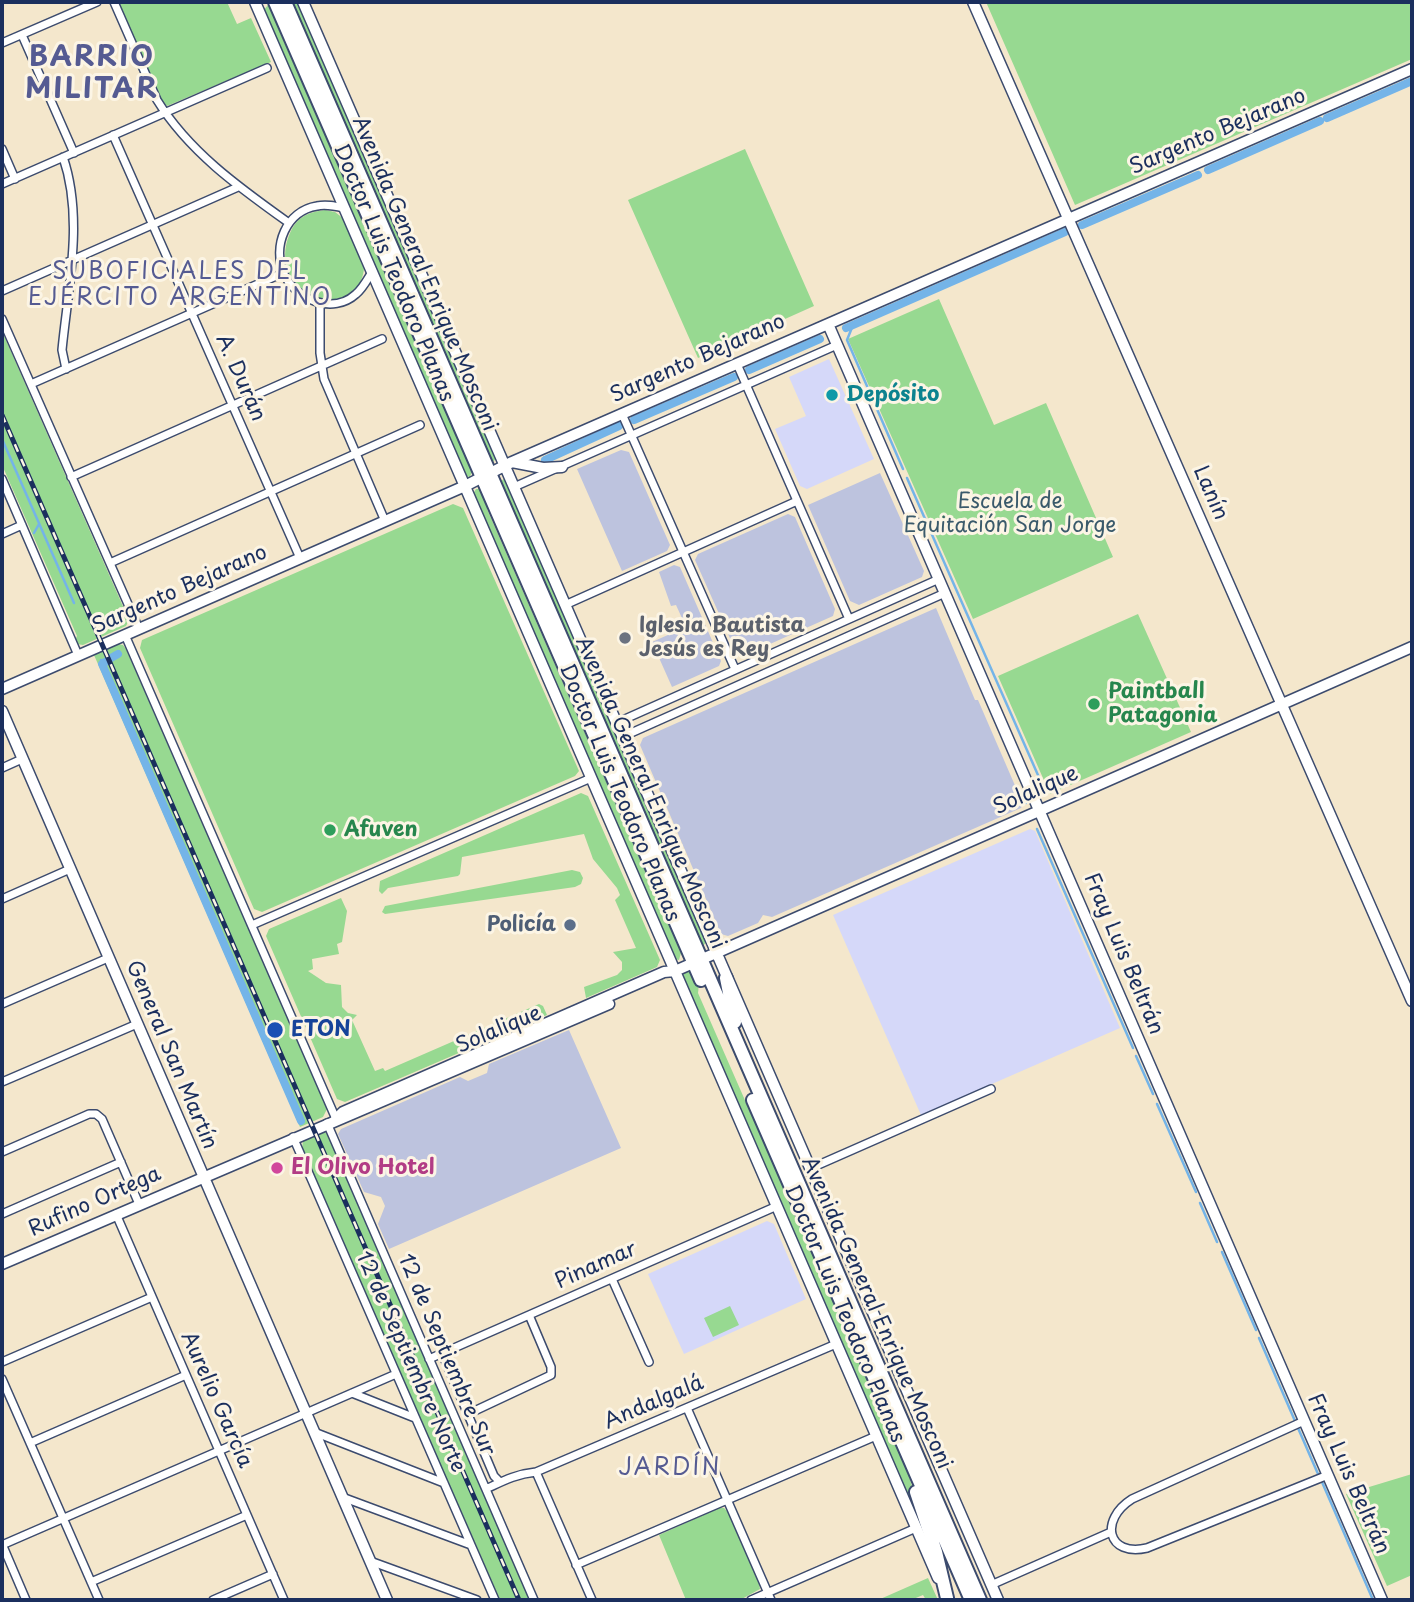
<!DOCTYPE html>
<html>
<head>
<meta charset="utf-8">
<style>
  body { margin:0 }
  #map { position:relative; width:1414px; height:1602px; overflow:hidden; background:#f4e7cc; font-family:"Playpen Sans",sans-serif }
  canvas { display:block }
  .frame { position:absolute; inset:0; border:4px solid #1b2f5e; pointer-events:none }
</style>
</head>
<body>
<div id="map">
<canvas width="1414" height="1602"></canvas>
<div class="frame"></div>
</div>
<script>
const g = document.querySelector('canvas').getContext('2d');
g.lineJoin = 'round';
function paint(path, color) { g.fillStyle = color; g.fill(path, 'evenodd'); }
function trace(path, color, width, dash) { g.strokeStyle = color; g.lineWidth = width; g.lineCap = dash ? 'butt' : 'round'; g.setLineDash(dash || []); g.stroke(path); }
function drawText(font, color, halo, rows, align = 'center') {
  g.font = font + ' "Playpen Sans",sans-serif'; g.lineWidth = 6; g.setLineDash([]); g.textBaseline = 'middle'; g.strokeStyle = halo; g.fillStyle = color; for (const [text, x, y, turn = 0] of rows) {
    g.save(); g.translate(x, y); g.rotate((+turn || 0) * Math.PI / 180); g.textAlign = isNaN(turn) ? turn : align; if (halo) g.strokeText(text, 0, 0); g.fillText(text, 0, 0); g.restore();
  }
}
paint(new Path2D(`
  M829 359 874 459 807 489 800 486 775 429 806 416 789 377Z
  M1030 829 1035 831 1120 1028 921 1115 833 915Z
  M767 1221 774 1224 806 1299 684 1354 648 1274Z`), '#d5d8f9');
paint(new Path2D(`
  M621 450 629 452 670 545 667 551 622 571 577 469Z
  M880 473 924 571 922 577 859 605 850 601 808 505Z
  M788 514 795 517 835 609 833 616 743 656 737 654 695 560 698 554Z
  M674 565 680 567 721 661 719 666 672 687 652 642 686 627 676 605 671 606 659 572Z
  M936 608 975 700H978L1023 804 1021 808 772 917 763 915 758 923 728 936 721 934 640 745 643 738Z
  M569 1030 621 1148 389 1249 378 1224 385 1206 381 1197 364 1192 338 1134 341 1129 460 1077 468 1081 487 1073 489 1064Z`), '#bdc3de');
paint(new Path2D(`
  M118 2H227L237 24 251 18 271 62 167 106 162 102Z
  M292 2H298L497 457 493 462H490L483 448 484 444Z
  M986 2H1412V59L1075 205Z
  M268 5 271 6 279 22 278 28 472 471 470 477 465 476 262 12Z
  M745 149 814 306 698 358 628 200Z
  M325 210 335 212 344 219 364 269C357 326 263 296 290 233 297 217 308 212 325 210Z
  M939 299 994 425 1046 403 1113 557 973 619 848 339Z
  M2 331 129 620 126 626 83 645 77 644 75 640 77 636 2 465Z
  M505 478 707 941 703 946H700L691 929 693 924 500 482Z
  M476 489H481L489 504 487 509 681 953 679 960 674 959 473 494Z
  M453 504 463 508 579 771 575 776 262 912 254 909 140 648 142 640Z
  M1138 614 1191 732 1050 794 998 676Z
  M118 644 123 645 126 649 327 1109 323 1117 300 1127 94 655Z
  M581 793 588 796 660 960 657 967 586 998 584 987 617 975 622 970V962L613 952 636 948 615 900 620 895 617 888 593 859 584 834 462 857 460 874 458 876 388 888 382 894 379 891 380 881Z
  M572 870 580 872 583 878 581 884 575 887 385 914 382 912 385 906Z
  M341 898 347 911 342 942 337 944 339 954 312 959 313 969 308 971 326 983 341 985 342 1007 348 1013 357 1015 352 1020 375 1071 383 1068 385 1071 539 1004 543 1006 547 1015 345 1102 337 1099 266 936 269 929Z
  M687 970C696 973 700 985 698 993L907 1470 934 1557 682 975Z
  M321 1132H325L329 1137 532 1600H500L302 1149 303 1141Z
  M730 1306 739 1325 713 1337 704 1318Z
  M1412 1474V1575L1387 1586 1346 1494Z
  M719 1508H724L729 1513 759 1583 760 1589 740 1600H686L659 1535Z
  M928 1578 938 1600H926L923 1595 911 1600H878Z`), '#97d991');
trace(new Path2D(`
  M853 325 847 340 903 469
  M2 439 74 603
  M907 478 1045 791 1039 794
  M34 533 39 524
  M101 660 102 664
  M1026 803V800
  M1037 829 1133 1048
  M1136 1056 1153 1094
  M1157 1104 1196 1192
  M1200 1203 1217 1242
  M1222 1252 1256 1330
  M1259 1338 1295 1421
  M1298 1428 1318 1474
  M1322 1482 1373 1600`), '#74b4e8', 2.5);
trace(new Path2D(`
  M1327 118 1412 81
  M1208 170 1320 121
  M1082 225 1198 175
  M846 328 1065 232
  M749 370 820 339
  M634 420 734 377
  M545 460 619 426
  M111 658 118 654
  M107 661 102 664 301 1121`), '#74b4e8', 8);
const street = new Path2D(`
  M114 2 157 100C189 152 240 188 289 223
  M22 35 74 153
  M2 43 97 2
  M113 135 300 558
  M2 149 15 179
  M63 157C84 218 68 288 62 350L66 369
  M2 184 267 68
  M344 208C335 206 326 204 317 206 286 211 272 246 284 274 296 300 333 315 356 294 363 288 367 280 372 272
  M2 291 238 187
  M320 303V353L324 379 385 521
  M2 319 139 629
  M737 364 849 619
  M31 384 283 273
  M622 414 735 669
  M71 477 382 339
  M2 479 78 655
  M514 487 837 345
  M2 534 22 525
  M110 563 420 425
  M565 605 797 501
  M125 635 336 1119
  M616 723 939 579
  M622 737 945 593
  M2 768 22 759
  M2 899 70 869
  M252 925 591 778
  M2 1004 108 958
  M2 1082 137 1024
  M327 1123 534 1600
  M293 1137 495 1600
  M2 1152 89 1114H96L102 1119 139 1204
  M809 1169 991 1089
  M2 1214 121 1162
  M116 1214 284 1600
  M612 1279 649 1362
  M442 1353 494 1476 498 1480
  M429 1359 777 1206
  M2 1362 152 1297
  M2 1379 99 1600
  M352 1393 415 1418
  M687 1408 771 1600
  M468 1414 551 1375V1367L529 1315
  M1304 1421 1132 1499C1099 1520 1107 1557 1147 1548L1328 1475
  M314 1432 444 1483
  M30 1443 186 1375
  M536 1472 592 1600
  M486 1489C503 1481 516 1474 536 1472L836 1344
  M342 1497 471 1545
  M2 1544 26 1600
  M2 1545 396 1374
  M370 1561 477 1600
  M576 1565 876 1436
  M91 1582 247 1515
  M991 1585 1111 1532
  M213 1600 273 1574
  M751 1600 916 1528`);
const secondary = new Path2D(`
  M255 2 938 1578
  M303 2 998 1600
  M973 2 1412 1001
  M828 324 1382 1600
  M512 462 543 468 562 467
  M2 689 465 486 512 462 1412 69
  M2 711 387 1600
  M336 1119 343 1112 664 972 675 971 1412 647
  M2 1264 609 1004`);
const highway = new Path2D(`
  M275 2 701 980
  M285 2 980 1600
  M726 978 735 1022
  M753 1100 971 1600
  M916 1492 936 1552 947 1598`);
trace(street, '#3c4b6e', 10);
trace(secondary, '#3c4b6e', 13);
trace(highway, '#3c4b6e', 16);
trace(street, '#fff', 7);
trace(secondary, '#fff', 10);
trace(highway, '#fff', 12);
const rail = new Path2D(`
  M2 415 519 1600`);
trace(rail, '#1b2f5e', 5);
trace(rail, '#fcf5e5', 2.5, [8]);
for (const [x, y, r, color] of [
  [832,395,7,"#0f9aa8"],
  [625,638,7,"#6b7280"],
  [1094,704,7,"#2e9e5b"],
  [330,830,7,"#2e9e5b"],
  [570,925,7,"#5c6f8a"],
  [275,1030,9,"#1a4fb4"],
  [277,1168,7,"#d1479c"]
]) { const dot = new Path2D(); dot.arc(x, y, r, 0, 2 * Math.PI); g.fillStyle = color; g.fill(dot); trace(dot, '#fcf5e5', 2.5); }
drawText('21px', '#1b2f5e', '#fcf5e5', [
  ["Sargento Bejarano",1218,132,-23],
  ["Doctor Luis Teodoro Planas",393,273,67],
  ["Avenida General Enrique Mosconi",424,274,67],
  ["Sargento Bejarano",698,359,-24],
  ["A. Durán",240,378,66],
  ["Lanín",1210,493,66],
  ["Sargento Bejarano",180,590,-24],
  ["Solalique",1036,791,-24],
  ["Doctor Luis Teodoro Planas",619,793,67],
  ["Avenida General Enrique Mosconi",650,793,66],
  ["Fray Luis Beltrán",1123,954,67],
  ["Solalique",499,1030,-23],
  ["General San Martín",171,1055,67],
  ["Rufino Ortega",95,1202,-24],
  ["Pinamar",596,1266,-24],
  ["Avenida General Enrique Mosconi",876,1313,66],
  ["Doctor Luis Teodoro Planas",844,1314,67],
  ["12 de Septiembre Sur",446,1355,67],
  ["12 de Septiembre Norte",410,1362,66],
  ["Aurelio García",216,1400,66],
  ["Andalgalá",654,1403,-23],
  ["Fray Luis Beltrán",1348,1474,66]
]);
drawText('bold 21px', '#0d838f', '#fcf5e5', [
  ["Depósito",846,395]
], 'left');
drawText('21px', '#3a5a6b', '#fcf5e5', [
  ["Escuela de",1010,502],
  ["Equitación San Jorge",1010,526]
]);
drawText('bold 21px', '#5b616d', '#fcf5e5', [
  ["Iglesia Bautista",639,626],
  ["Jesús es Rey",639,650]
], 'left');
drawText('bold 21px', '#27864d', '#fcf5e5', [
  ["Paintball",1108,692],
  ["Patagonia",1108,716],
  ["Afuven",344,830]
], 'left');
drawText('bold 21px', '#4e5e75', '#fcf5e5', [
  ["Policía",556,925]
], 'right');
drawText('bold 21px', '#164399', '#fcf5e5', [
  ["ETON",291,1030]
], 'left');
drawText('bold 21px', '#b23c85', '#fcf5e5', [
  ["El Olivo Hotel",291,1168]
], 'left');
g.letterSpacing = '2px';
drawText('23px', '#555b92', '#fcf5e5', [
  ["SUBOFICIALES DEL",180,273],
  ["EJÉRCITO ARGENTINO",180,299],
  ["JARDÍN",670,1469]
]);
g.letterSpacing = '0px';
g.letterSpacing = '2px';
drawText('bold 28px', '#555b92', '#fcf5e5', [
  ["BARRIO",92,58],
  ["MILITAR",92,90]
]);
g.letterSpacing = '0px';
</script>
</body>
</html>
